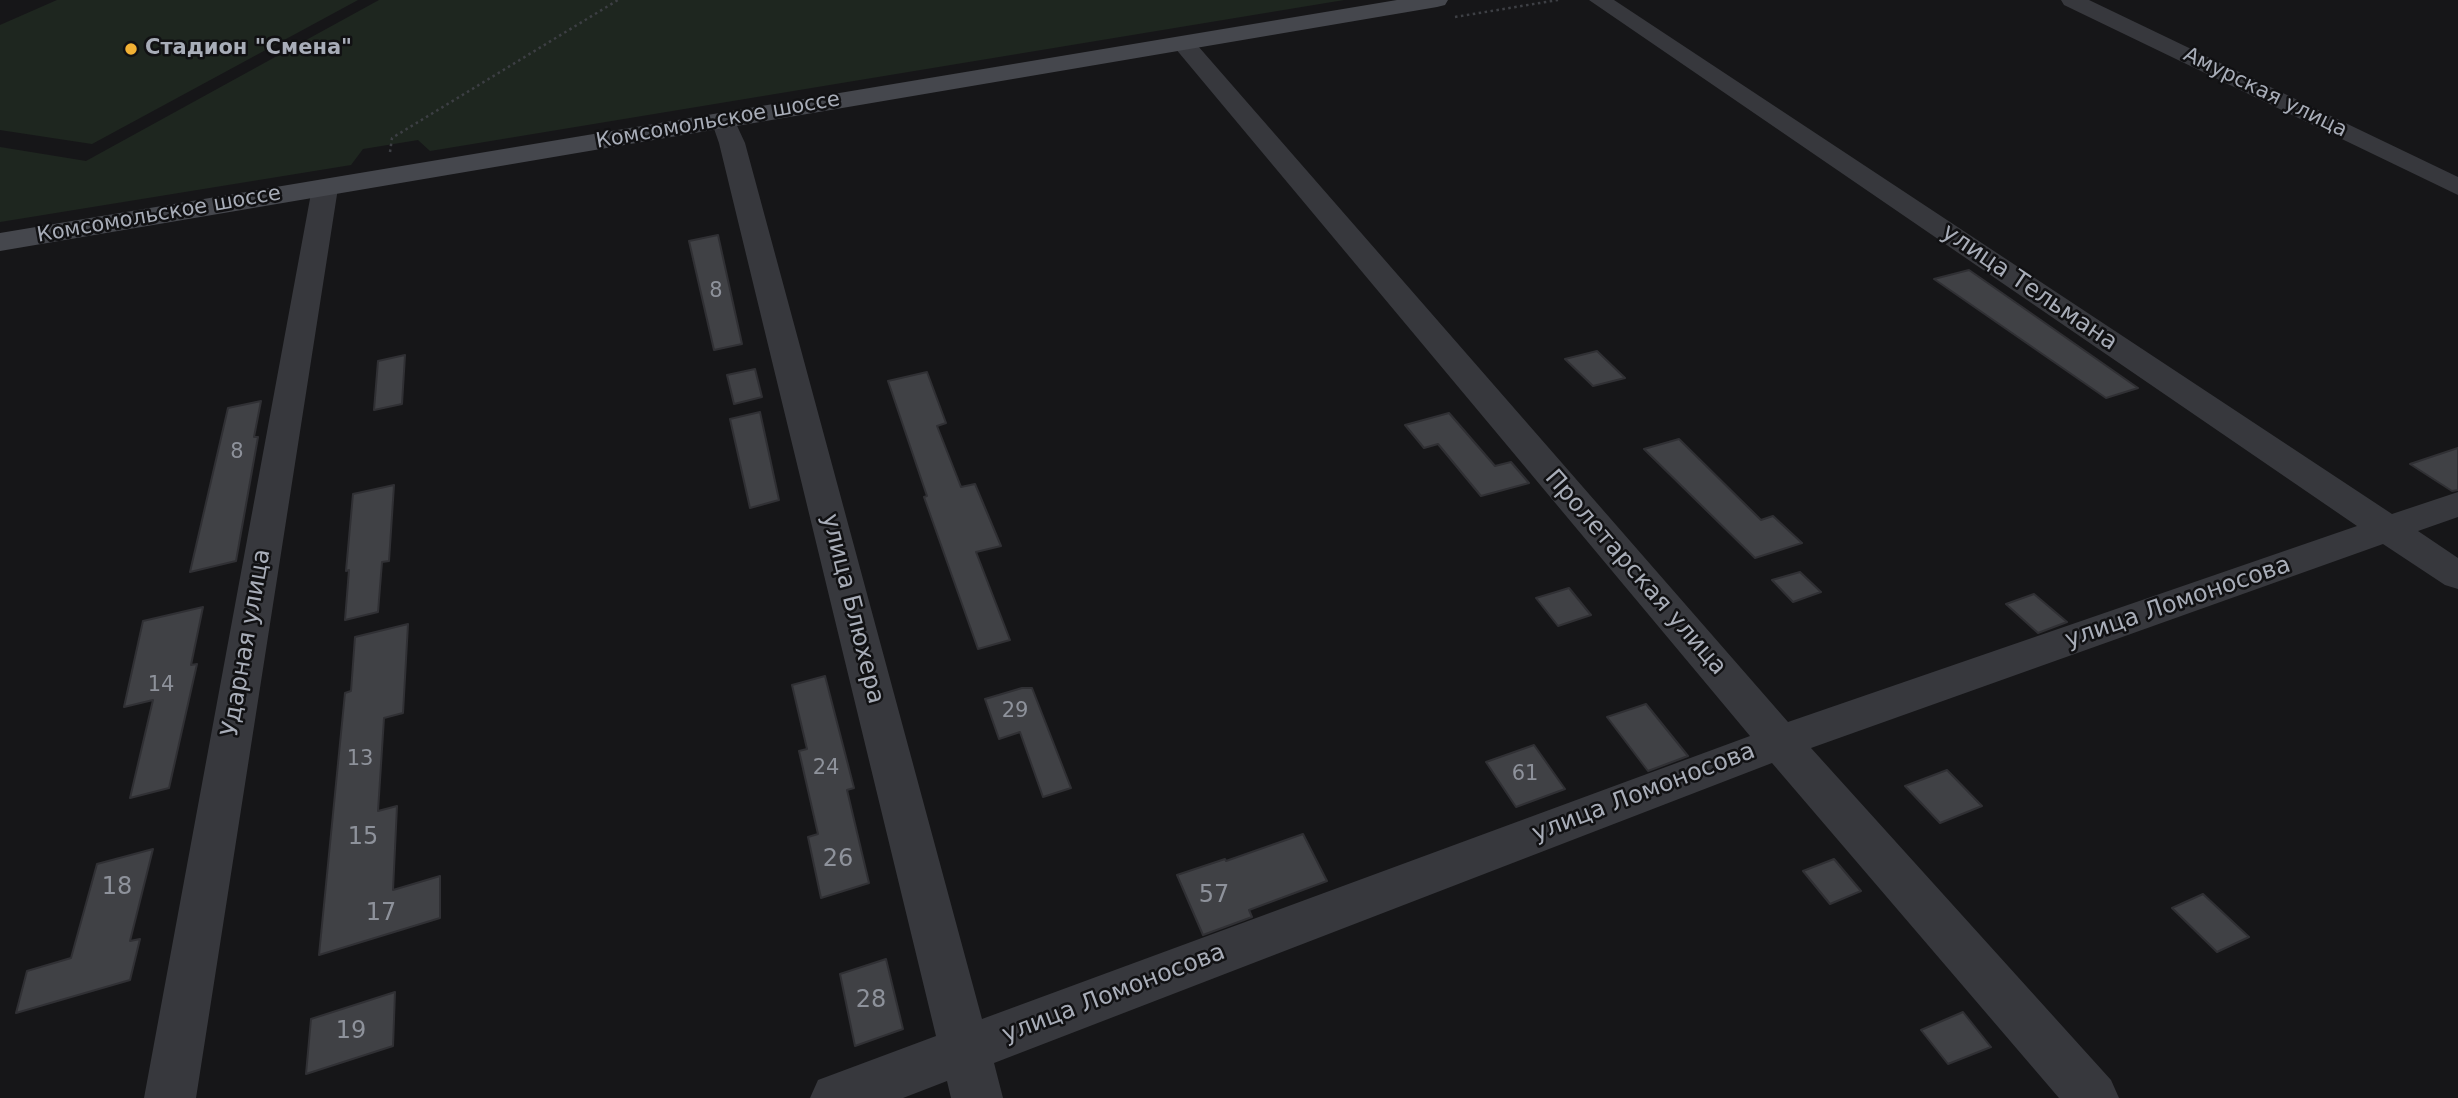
<!DOCTYPE html>
<html>
<head>
<meta charset="utf-8">
<style>
  body { margin:0 }
  canvas { display:block; background:#161618 }
</style>
</head>
<body>
<canvas width="2458" height="1098"></canvas>
<script>
const g = document.querySelector('canvas').getContext('2d');
g.lineJoin = 'round';
function paint(path, color) { g.fillStyle = color; g.fill(path, 'evenodd'); }
function trace(path, color, width, dash) { g.strokeStyle = color; g.lineWidth = width; g.lineCap = dash ? 'butt' : 'round'; g.setLineDash(dash || []); g.stroke(path); }
function drawText(font, color, halo, rows, align = 'center') {
  g.font = font + ' "DejaVu Sans",sans-serif'; g.lineWidth = 5; g.setLineDash([]); g.textBaseline = 'middle'; g.strokeStyle = halo; g.fillStyle = color; for (const [text, x, y, turn = 0] of rows) {
    g.save(); g.translate(x, y); g.rotate((+turn || 0) * Math.PI / 180); g.textAlign = isNaN(turn) ? turn : align; if (halo) g.strokeText(text, 0, 0); g.fillText(text, 0, 0); g.restore();
  }
}
paint(new Path2D(`
  M57 0H358L92 144 0 130V25Z
  M379 0H1344L430 151 418 140 363 149 351 165 0 222V147L86 161Z`), '#1e261f');
const building = new Path2D(`
  M718 235 742 344 714 350 689 241Z
  M1969 270 2035 316 2138 388 2106 398 1934 279Z
  M1597 351 1625 378 1593 386 1565 359Z
  M405 355 402 404 374 410 378 361Z
  M755 369 762 397 734 404 727 375Z
  M927 372 946 423 937 426 961 487 975 484 1001 546 976 552 1010 640 978 649 924 497 927 496 888 381Z
  M261 401 254 437H258L236 561 190 572 228 408Z
  M760 412 779 500 750 508 730 419Z
  M1449 413 1495 466 1511 462 1529 483 1481 496 1438 444 1424 448 1405 425Z
  M1679 439 1761 520 1773 516 1802 543 1755 558 1644 449Z
  M2458 448V490L2452 491 2410 464Z
  M394 485 389 561 382 562 378 612 345 620 349 570 346 571 353 494Z
  M1800 572 1821 592 1793 602 1772 580Z
  M1569 588 1591 615 1558 626 1536 598Z
  M2034 594 2067 622 2038 633 2006 604Z
  M203 607 191 665 197 664 169 788 130 798 153 700 124 707 143 621Z
  M408 624 403 713 384 718 378 811 397 806 393 890 440 876V918L319 955 345 693 351 691 355 637Z
  M825 676 854 788 847 790 869 883 821 898 808 837 818 834 799 751 807 749 792 685Z
  M1022 688H1032L1071 788 1043 797 1020 732 999 739 985 699Z
  M1646 704 1688 756 1648 771 1607 717Z
  M1534 745 1565 789 1516 807 1486 762Z
  M1947 770 1982 806 1940 823 1905 786Z
  M1303 834 1327 881 1249 910 1252 917 1203 935 1177 875 1225 859 1226 861Z
  M153 849 130 941 140 939 130 980 16 1013 27 971 71 958 97 864Z
  M1834 859 1861 891 1830 904 1803 871Z
  M2203 894 2249 937 2217 952 2172 908Z
  M886 959 903 1029 855 1046 840 974Z
  M395 992 393 1046 306 1074 311 1019Z
  M1963 1012 1991 1047 1948 1064 1921 1030Z`);
paint(building, '#404145');
trace(building, '#303034', 2);
trace(new Path2D(`
  M1455 17 1558 0
  M390 152 392 138 618 0`), '#3d3f44', 2.5, [2.5, 3.5]);
paint(new Path2D(`
  M1589 0H1614L2392 514 2458 492V517L2418 531 2458 558V589L2445 585 2383 544 1811 748 2111 1080 2119 1098H2059L1772 763 994 1063 1003 1098H951L947 1081 903 1098H810L818 1080 936 1036 719 143 711 120 714 115 723 113 732 115 745 143 982 1019 1750 736 1175 48 1172 43 1175 38H1191L1788 722 2357 526Z
  M2061 0H2089L2458 177V195L2064 5Z
  M325 180 334 182 338 188 196 1098H144L312 188 316 182Z`), '#37383d');
paint(new Path2D(`
  M1397 0H1448L1445 5 1437 7 0 251V233Z`), '#45474d');
for (const [x, y, r, color] of [
  [131,49,7,"#f2b134"]
]) { const dot = new Path2D(); dot.arc(x, y, r, 0, 2 * Math.PI); g.fillStyle = color; g.fill(dot); trace(dot, '#111113', 2.5); }
drawText('bold 21px', '#a8adb8', '#111113', [
  ["Стадион \"Смена\"",145,49]
], 'left');
drawText('21px', '#a8adb8', '#111113', [
  ["Амурская улица",2265,93,26],
  ["Комсомольское шоссе",718,121,-10],
  ["Комсомольское шоссе",159,215,-10]
]);
drawText('21px', '#8e929b', null, [
  ["8",716,292],
  ["8",237,453],
  ["14",161,686],
  ["29",1015,712],
  ["13",360,760],
  ["24",826,769],
  ["61",1525,775]
]);
drawText('24px', '#a8adb8', '#111113', [
  ["улица Тельмана",2029,288,34],
  ["Пролетарская улица",1635,573,49],
  ["улица Ломоносова",2178,603,-19],
  ["улица Блюхера",852,609,76],
  ["Ударная улица",247,643,-80],
  ["улица Ломоносова",1644,793,-21],
  ["улица Ломоносова",1114,994,-21]
]);
drawText('24px', '#8e929b', null, [
  ["15",363,838],
  ["26",838,860],
  ["18",117,888],
  ["57",1214,896],
  ["17",381,914],
  ["28",871,1001],
  ["19",351,1032]
]);
</script>
</body>
</html>
